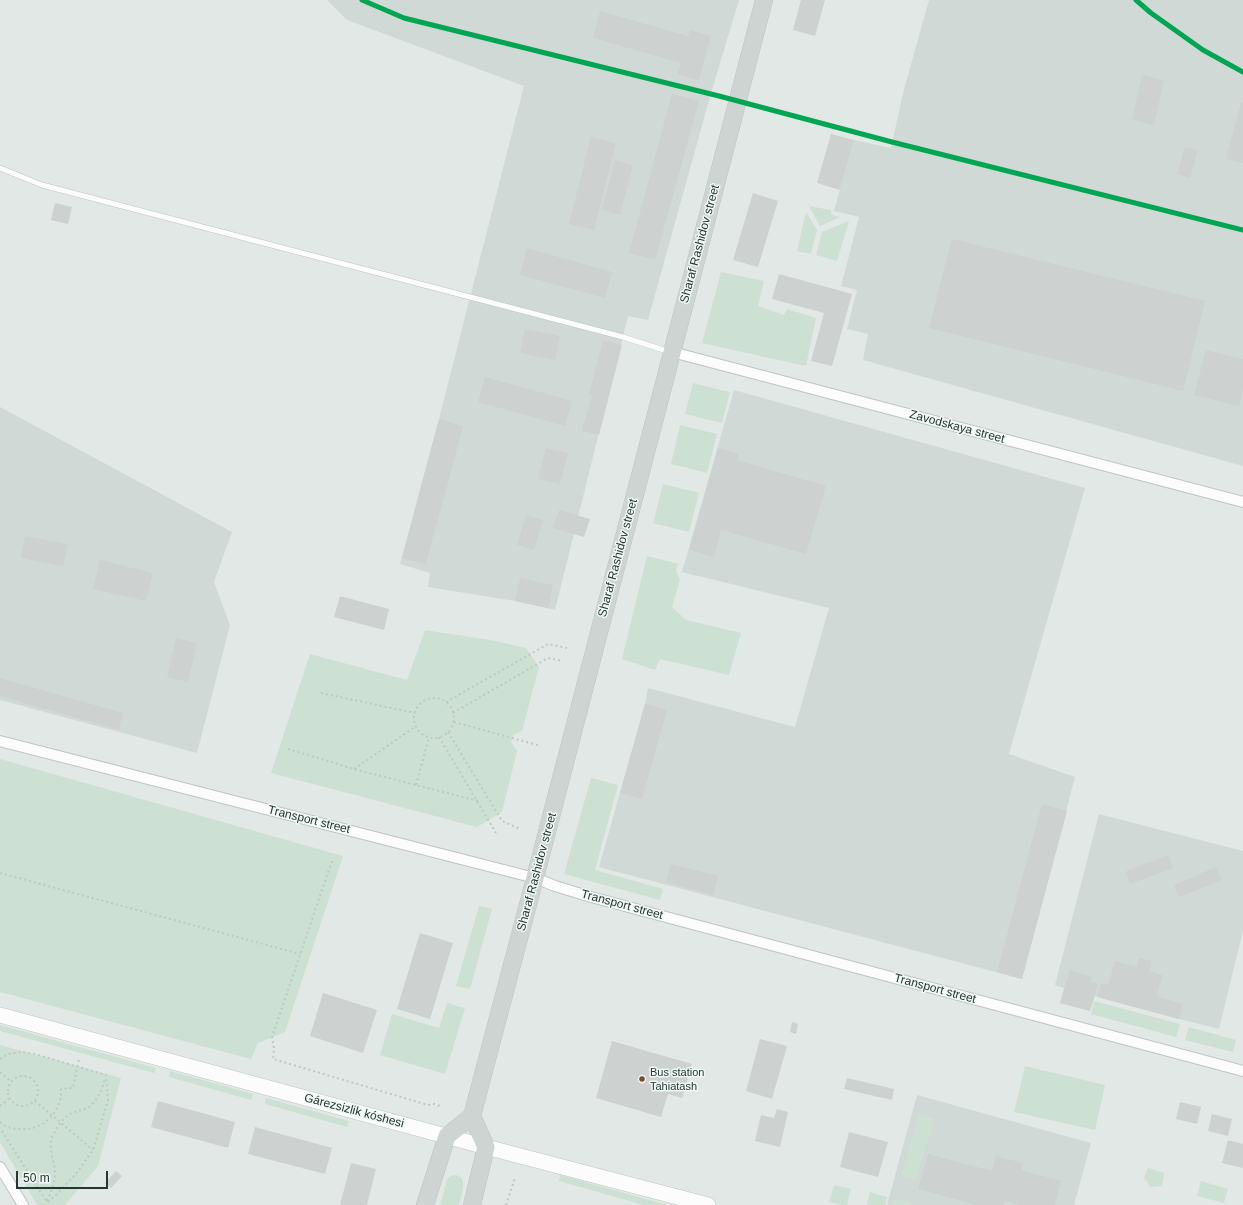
<!DOCTYPE html>
<html>
<head>
<meta charset="utf-8">
<style>
  body { margin:0 }
  #map { position:relative; width:1243px; height:1205px; overflow:hidden; background:#e2e8e5; font-family:Arial,sans-serif }
  canvas { display:block }
  .scale { position:absolute; left:16px; top:1171px; width:92px; height:18px; box-sizing:border-box; border:2px solid #233835; border-top:0; padding-left:5px; font-size:12px; line-height:14px; white-space:nowrap; color:#233835; -webkit-text-stroke:3px #f0f7f4; paint-order:stroke }
</style>
</head>
<body>
<div id="map">
<canvas width="1243" height="1205"></canvas>
<div class="scale">50 m</div>
</div>
<script>
const g = document.querySelector('canvas').getContext('2d');
g.lineJoin = 'round';
function paint(path, color) { g.fillStyle = color; g.fill(path, 'evenodd'); }
function trace(path, color, width, dash) { g.strokeStyle = color; g.lineWidth = width; g.lineCap = dash ? 'butt' : 'round'; g.setLineDash(dash || []); g.stroke(path); }
function drawText(font, color, halo, rows, align = 'center') {
  g.font = font + ' Arial,sans-serif'; g.lineWidth = 3; g.setLineDash([]); g.textBaseline = 'middle'; g.strokeStyle = halo; g.fillStyle = color; for (const [text, x, y, turn = 0] of rows) {
    g.save(); g.translate(x, y); g.rotate((+turn || 0) * Math.PI / 180); g.textAlign = isNaN(turn) ? turn : align; if (halo) g.strokeText(text, 0, 0); g.fillText(text, 0, 0); g.restore();
  }
}
paint(new Path2D(`
  M327 0H739L711 93 648 320 628 316 555 610 515 601 428 587 430 573 400 564 439 419 524 86 347 20Z
  M929 0H1243V466L863 360 868 334 847 329 857 290 841 286 859 217 834 211 854 140 891 148 903 93Z
  M734 390 1085 488 1009 754 1075 777 1022 979 599 867 645 704 648 688 795 727 829 608 682 572Z
  M0 407 232 532 214 582 230 625 197 753 0 700Z
  M1099 814 1243 851V931L1219 1029 1179 1019 1095 996 1090 1011 1060 1003 1064 988 1055 985Z
  M917 1095 1091 1143 1074 1205H887Z`), '#d1d9d6');
paint(new Path2D(`
  M809 206 831 210V215L840 217 820 226Z
  M806 212 817 230 811 254 797 251Z
  M849 221 837 261 816 255 822 232Z
  M721 272 764 281 758 306 784 315 787 309 816 318 806 366 702 343Z
  M693 383 730 392 722 423 685 414Z
  M680 425 717 434 707 473 671 464Z
  M663 484 699 493 689 532 653 523Z
  M647 556 678 564 676 571 680 580 672 607 686 620 741 633 729 675 660 659 655 670 622 659Z
  M425 630 496 641 526 648 539 667 522 731 513 735 511 742 517 751 502 812 477 827 271 773 310 654 407 680Z
  M0 759 343 856 285 1032 258 1043 251 1059 0 992Z
  M591 778 618 785 595 870 663 889 660 900 564 874Z
  M479 906 492 909 470 989 456 986Z
  M1094 1001 1180 1024 1176 1037 1091 1014Z
  M447 1003 465 1008 445 1074 380 1055 392 1014 439 1028Z
  M0 1025 156 1068 154 1073 0 1031Z
  M1189 1027 1236 1040 1233 1052 1185 1040Z
  M0 1045 121 1078 98 1166 65 1205H37L0 1142Z
  M1025 1066 1105 1085 1095 1130 1014 1112Z
  M170 1071 253 1094 251 1100 169 1077Z
  M266 1098 349 1121 347 1127 265 1104Z
  M919 1114 934 1119 916 1180 901 1176Z
  M1148 1168 1164 1173 1162 1186 1150 1187 1144 1178Z
  M453 1175C470 1174 461 1196 459 1205H440L447 1180 449 1177Z
  M560 1175 667 1205H644L559 1181Z
  M1201 1181 1228 1189 1224 1203 1197 1196Z
  M834 1185 851 1189 847 1205H840L829 1202Z
  M870 1192 887 1197 885 1205H867Z
  M894 1199 911 1203 910 1205H893Z`), '#cde0d4');
paint(new Path2D(`
  M801 0H825L815 36 793 30Z
  M600 11 688 36 690 30 711 36 699 80 677 74 681 63 593 38Z
  M1142 75 1164 80 1154 125 1132 120Z
  M672 94 699 101 655 260 629 253Z
  M1241 102H1243V163L1226 159Z
  M831 134 854 140 840 190 817 183Z
  M591 137 616 143 594 230 569 224Z
  M1185 147 1198 150 1190 178 1177 174Z
  M615 160 633 165 620 215 602 210Z
  M753 193 778 201 758 267 733 260Z
  M55 203 72 207 68 224 51 220Z
  M952 239 1205 301 1183 391 929 328Z
  M527 248 612 272 605 298 520 275Z
  M779 274 852 294 832 366 811 361 824 313 772 299Z
  M525 329 560 336 555 360 520 353Z
  M603 340 622 345 599 435 582 431 592 395H589Z
  M1206 350 1243 359V390L1239 406 1194 395Z
  M485 377 572 401 565 426 478 402Z
  M439 419 463 426 426 564 402 558Z
  M546 448 568 453 560 484 538 479Z
  M718 448 739 454 737 460 826 486 806 554 721 530 714 557 689 550Z
  M559 510 590 519 584 537 553 528Z
  M526 515 543 520 534 550 517 545Z
  M25 536 68 544 63 566 21 558Z
  M100 560 153 573 146 601 93 589Z
  M520 578 553 585 548 608 515 601Z
  M340 596 389 609 384 630 334 617Z
  M176 638 197 643 188 682 167 677Z
  M0 678 123 713 119 730 0 696Z
  M645 704 667 710 642 799 620 793Z
  M1042 804 1067 811 1022 979 997 972Z
  M1168 855 1173 868 1130 884 1126 871Z
  M671 864 718 876 713 895 666 882Z
  M1216 867 1222 880 1179 897 1174 885Z
  M420 933 453 943 430 1019 397 1009Z
  M1139 958 1152 961 1149 971 1163 975 1156 996 1183 1004 1179 1019 1097 997 1101 983 1108 985 1115 961 1137 967Z
  M1070 970 1092 977 1091 982 1098 984 1090 1011 1060 1003Z
  M323 993 377 1010 363 1053 310 1036Z
  M792 1022 798 1024 796 1034 790 1032Z
  M760 1039 787 1046 772 1099 746 1091Z
  M612 1041 692 1064 682 1098 668 1094 661 1117 596 1098Z
  M847 1078 894 1089 892 1100 844 1089Z
  M158 1101 235 1122 228 1148 151 1127Z
  M1180 1102 1201 1107 1197 1124 1176 1119Z
  M777 1109 788 1112 780 1147 755 1141 761 1115 774 1118Z
  M1212 1114 1232 1119 1228 1136 1208 1131Z
  M255 1127 332 1148 325 1174 248 1154Z
  M849 1132 888 1142 878 1177 840 1167Z
  M1228 1140 1243 1144V1168L1222 1163Z
  M928 1154 992 1171 996 1156 1023 1163 1021 1170 1061 1181 1055 1205H1021L1005 1201 1004 1205H977L918 1189Z
  M351 1163 376 1169 367 1205H340Z
  M116 1171 122 1176 111 1188 105 1183Z`), '#cdd1d0');
const lane = new Path2D(`
  M0 168 42 185 623 337 670 352`);
const street = new Path2D(`
  M672 352 1243 502
  M0 741 535 878 555 886 591 897 1243 1071
  M0 1167 23 1205`);
const secondary = new Path2D(`
  M0 1015 486 1147 708 1205`);
const primary = new Path2D(`
  M472 1116 535 878 764 0
  M472 1116 486 1147 472 1205
  M425 1205 447 1136 472 1116`);
trace(lane, '#bfc5c2', 6);
trace(street, '#bfc5c2', 12);
trace(secondary, '#bfc5c3', 16);
trace(primary, '#bcc4c2', 18);
trace(new Path2D(`
  M321 693 415 713
  M414 718a20 20 0 1 1 40 0a20 20 0 1 1-40 0Z
  M446 702 548 644 567 648
  M453 713 548 658 563 661
  M454 722 541 746
  M448 732 502 821 520 829
  M439 737 496 833
  M288 749 354 769 478 801
  M354 769 416 726
  M416 785 429 737
  M332 861 272 1037 274 1049 273 1059 428 1105 435 1104 442 1107
  M0 873 300 954
  M0 1059 8 1054 21 1052 35 1054 106 1075 108 1100 93 1150 76 1174 54 1197 47 1202 0 1128
  M0 1072 12 1082
  M8 1091a15 15 0 1 1 30 0a15 15 0 1 1-30 0Z
  M35 1101 93 1150
  M0 1106 10 1098
  M0 1122C5 1127 13 1129 20 1129 43 1131 62 1112 61 1089L73 1088 79 1059
  M47 1201C51 1192 55 1184 55 1174 55 1161 47 1147 53 1135 57 1128 60 1122 66 1117 72 1111 82 1111 89 1107 98 1100 103 1088 105 1078
  M506 1205 515 1178`), '#c0c8c5', 2, [2, 3]);
trace(lane, '#fbfcfb', 5);
trace(street, '#fbfcfb', 10);
trace(secondary, '#fbfcfb', 15);
trace(primary, '#ced4d2', 17);
trace(new Path2D(`
  M362 0 404 18 719 96 892 142 1243 230
  M1136 0 1151 13 1203 50 1243 72`), '#00a651', 5);
for (const [x, y, r, color] of [
  [642,1079,3.5,"#7a4b2a"]
]) { const dot = new Path2D(); dot.arc(x, y, r, 0, 2 * Math.PI); g.fillStyle = color; g.fill(dot); trace(dot, '#f0f7f4', 1.5); }
drawText('11px', '#233835', '#f0f7f4', [
  ["Bus station",650,1073],
  ["Tahiatash",650,1087]
], 'left');
drawText('12px', '#233835', '#f0f7f4', [
  ["Sharaf Rashidov street",700,244,-75],
  ["Zavodskaya street",957,427,15],
  ["Sharaf Rashidov street",618,558,-75],
  ["Transport street",309,820,14],
  ["Sharaf Rashidov street",537,872,-75],
  ["Transport street",622,905,15],
  ["Transport street",935,989,15],
  ["Gárezsizlik kóshesi",354,1111,15]
]);
</script>
</body>
</html>
